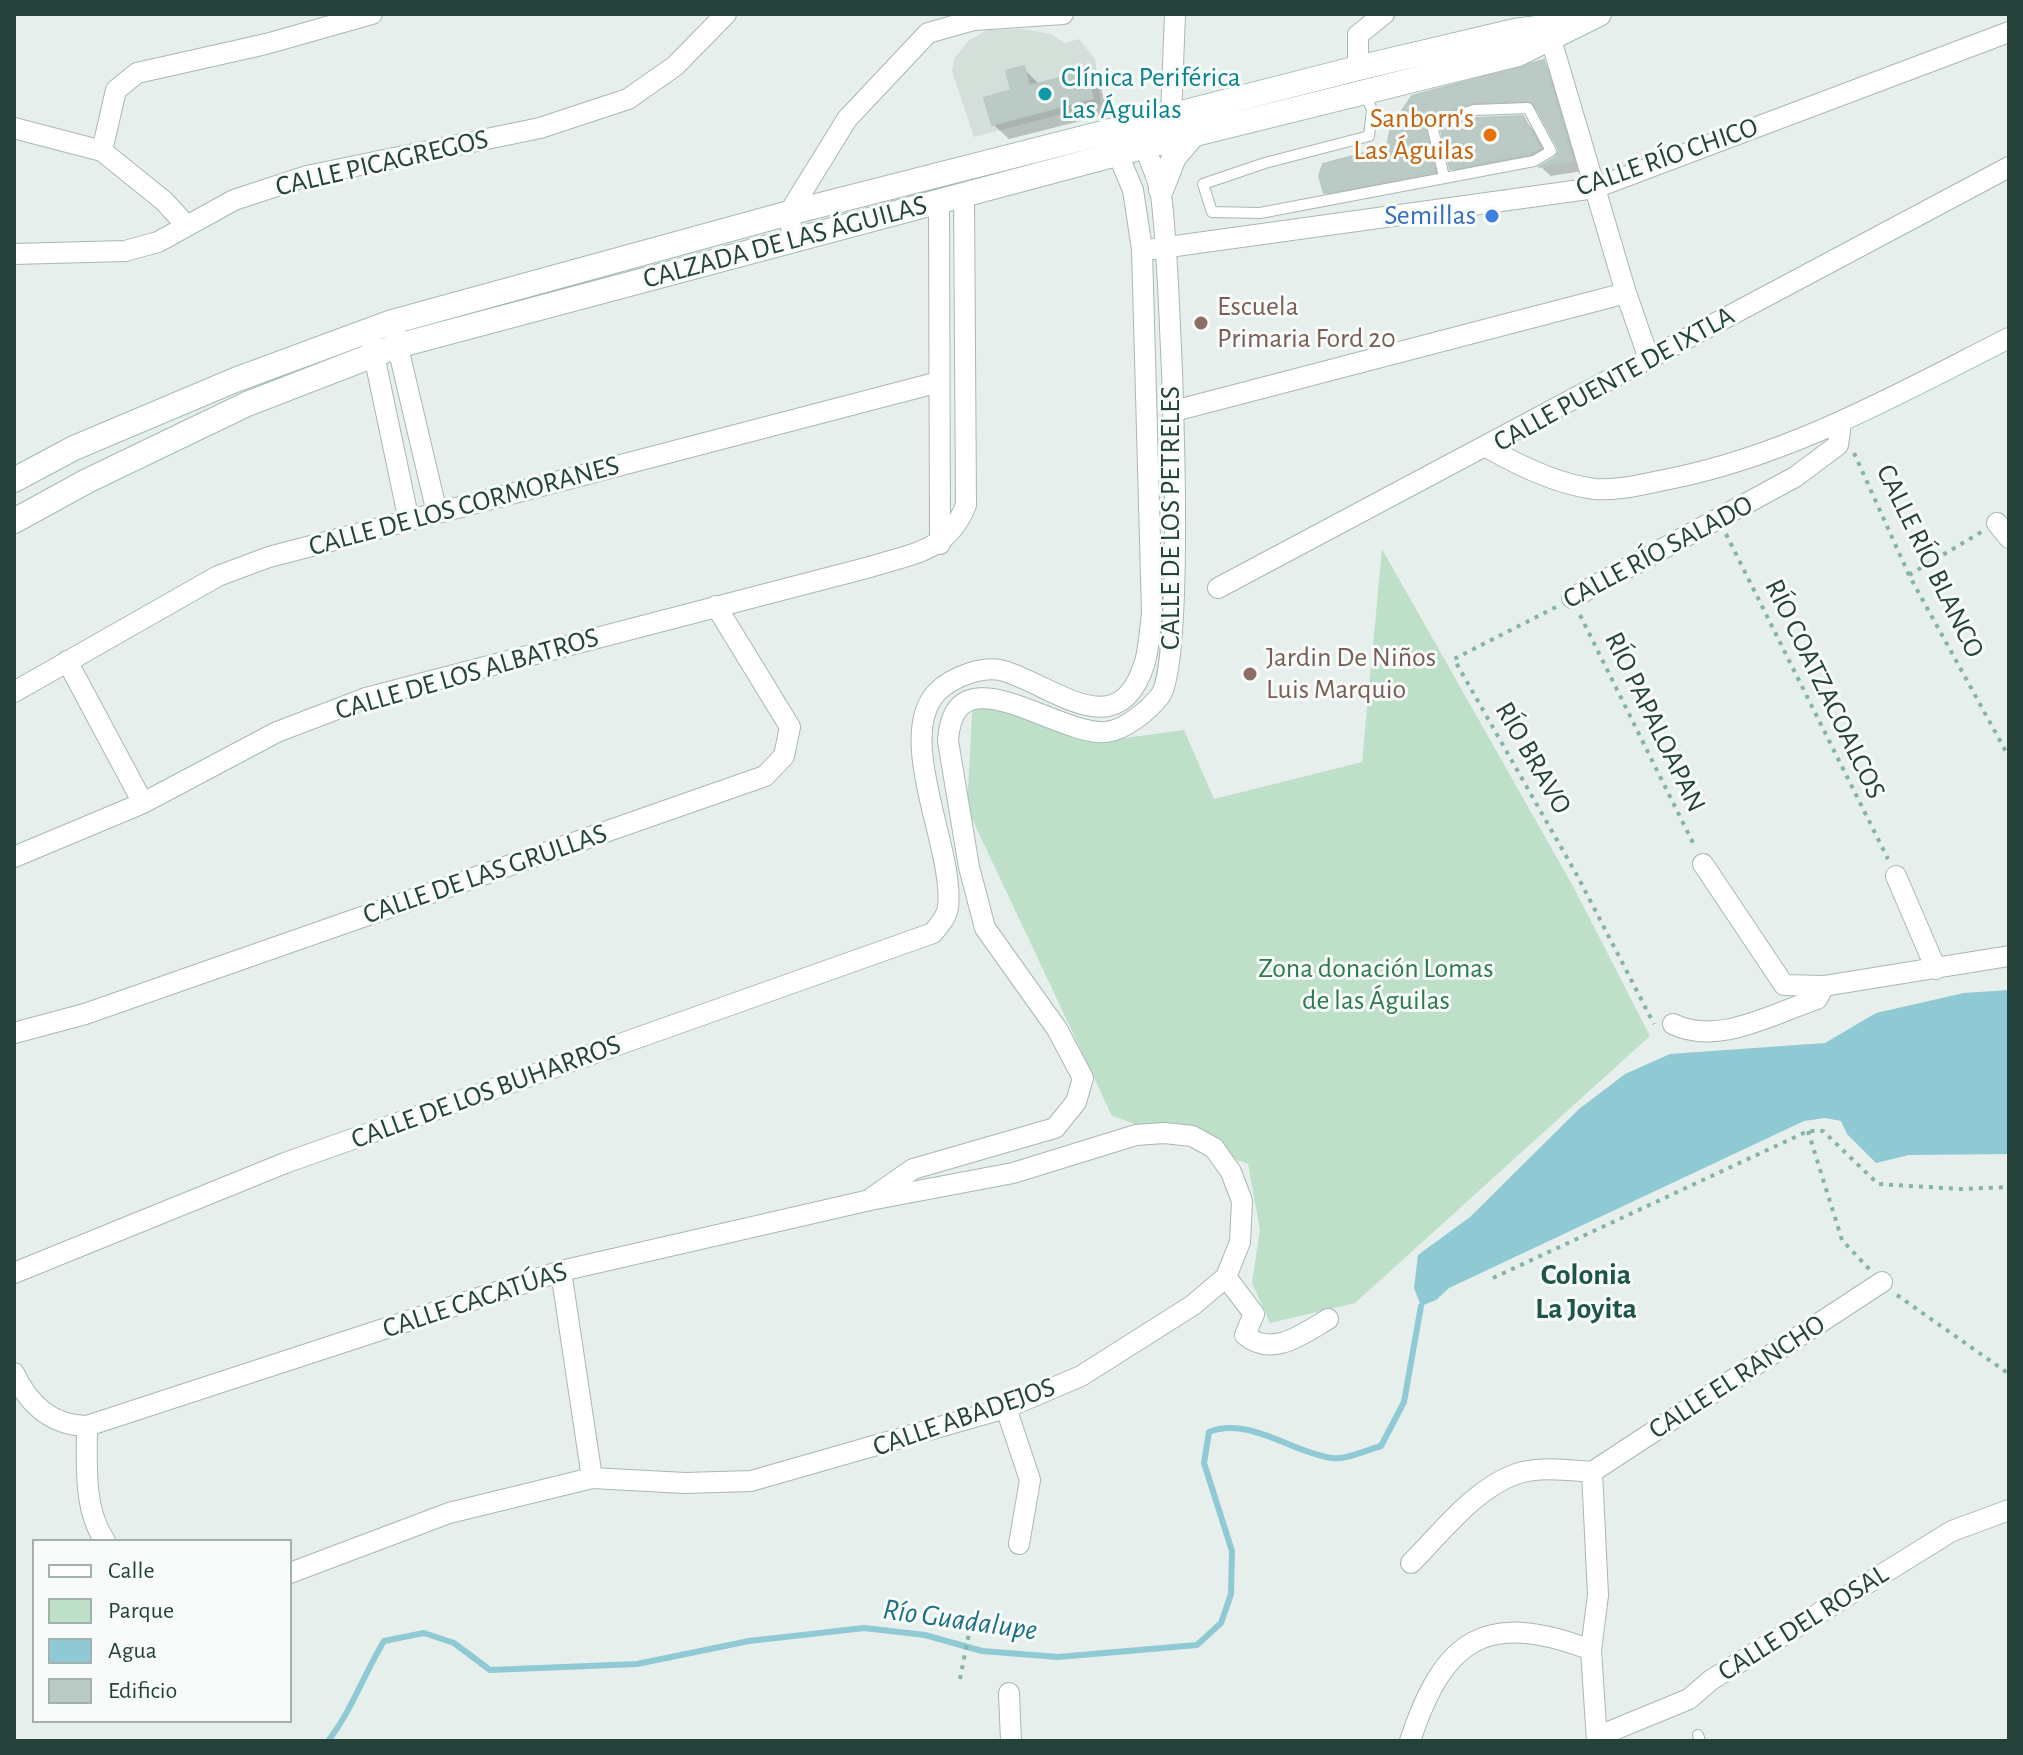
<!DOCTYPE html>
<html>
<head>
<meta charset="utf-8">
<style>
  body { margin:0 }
  #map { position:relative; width:2023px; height:1755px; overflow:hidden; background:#e6efeb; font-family:"Alegreya Sans",sans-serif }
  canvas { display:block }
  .frame { position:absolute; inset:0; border:16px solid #24423a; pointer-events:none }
  .legend { position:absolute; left:32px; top:1539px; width:260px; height:184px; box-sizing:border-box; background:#f7fbf9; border:2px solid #a3b1ad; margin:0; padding:10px 14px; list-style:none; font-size:24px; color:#24423a }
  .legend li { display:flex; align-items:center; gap:16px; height:40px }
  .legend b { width:40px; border:2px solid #a3b1ad }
</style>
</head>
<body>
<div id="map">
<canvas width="2023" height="1755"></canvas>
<div class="frame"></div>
<ul class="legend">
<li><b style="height:10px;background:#fff"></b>Calle</li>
<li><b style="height:22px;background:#bfe0c8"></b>Parque</li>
<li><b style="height:22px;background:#8ec9d4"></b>Agua</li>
<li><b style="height:22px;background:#bbcac4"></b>Edificio</li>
</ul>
</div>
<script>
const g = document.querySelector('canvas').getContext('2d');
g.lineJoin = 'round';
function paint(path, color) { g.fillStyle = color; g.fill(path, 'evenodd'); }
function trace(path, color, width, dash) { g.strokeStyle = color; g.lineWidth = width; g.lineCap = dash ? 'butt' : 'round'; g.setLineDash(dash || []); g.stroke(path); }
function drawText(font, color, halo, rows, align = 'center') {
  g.font = font + ' "Alegreya Sans",sans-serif'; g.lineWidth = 6; g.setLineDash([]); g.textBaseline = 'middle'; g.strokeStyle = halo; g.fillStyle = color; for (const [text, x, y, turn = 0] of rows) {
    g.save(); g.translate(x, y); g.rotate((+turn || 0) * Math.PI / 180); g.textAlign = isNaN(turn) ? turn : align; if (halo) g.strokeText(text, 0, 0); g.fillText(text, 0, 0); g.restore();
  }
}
paint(new Path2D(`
  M1023 29 1051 34 1065 43 1079 39 1095 59 1101 104 974 137 952 71 954 59 969 40 987 30Z`), '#d4dfda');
paint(new Path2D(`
  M1382 549 1574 888 1650 1036 1355 1303 1270 1323 1252 1283 1260 1230 1248 1164 1112 1116 967 808 973 697 1125 738 1184 730 1214 799 1362 762Z`), '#bfe0c8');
paint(new Path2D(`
  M2009 990V1154L1909 1155 1876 1163 1847 1134 1841 1121 1825 1118 1804 1121 1449 1288 1436 1300 1421 1306 1414 1288 1418 1255 1470 1217 1579 1109 1625 1074 1670 1054 1825 1043 1876 1013 1964 993Z`), '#8ec9d4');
paint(new Path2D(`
  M1543 63 1553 73 1582 171 1551 176 1542 168 1557 159 1561 150 1540 111H1485L1435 130 1444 181 1336 202 1326 192 1389 149 1393 128Z
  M1024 69 1040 85 1086 73 1101 88 1108 114 1009 139 993 124Z
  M1522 118 1533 129 1549 159 1462 178 1452 168Z`), '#0003');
trace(new Path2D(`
  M328 1741C351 1712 364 1674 384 1641L424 1633 454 1643 490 1670 637 1664 749 1641 864 1628 925 1635 982 1651 1058 1657 1197 1645 1221 1623 1231 1594 1232 1551 1204 1463 1209 1432C1249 1416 1293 1453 1332 1458 1346 1460 1367 1450 1381 1446L1404 1402 1421 1306`), '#8ec9d4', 6);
const building = new Path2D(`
  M1544 60 1573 161 1539 167 1556 157 1559 150 1533 102H1474L1426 120 1435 172 1324 193 1319 176 1323 164 1387 147 1391 127 1412 96Z
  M1024 66 1029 86 1086 71 1093 98 992 125 984 98 1011 90 1006 71Z
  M1523 116 1540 148 1531 153 1450 169 1441 130 1476 118Z`);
paint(building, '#bbcac4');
trace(building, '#b8c9c2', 2);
const service = new Path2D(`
  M1365 94 1372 110 1369 136 1265 163 1203 184 1212 212 1260 213 1534 161 1551 151 1528 108 1474 110 1432 125 1444 177
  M1698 1735 1700 1741`);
const minor = new Path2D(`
  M1547 26 1626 293 1649 359
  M1358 68V35L1384 14
  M1171 116 1175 14
  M14 128 102 151 164 201 187 226
  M102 151 116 90 137 73 266 44 372 14
  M939 201 940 544
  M793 239 789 213 847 119 928 33 974 20 1063 14
  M1154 249 1595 188 2009 32
  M14 254 125 251 158 242 234 200 307 176 540 128 628 99 675 66 726 14
  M392 322 437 513
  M371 341 409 521
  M1174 411 1626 293
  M1488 448C1518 465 1560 485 1595 489 1620 491 1649 483 1674 478 1794 453 1900 393 2009 338
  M1997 523 2009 538
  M1218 588 2009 167
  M1572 598 1795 477 1838 445 1841 423
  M67 661 143 803
  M14 692 218 576 269 557 939 382
  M14 857 143 803 277 732 366 698 870 567C914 553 947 552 966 505L964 194
  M1703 864 1784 985 1824 986
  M1896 876 1936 969
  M1673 1024C1718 1046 1772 1014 1817 999L1824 986 2009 956
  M14 1033 85 1014 765 776 784 756 790 727 716 606
  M873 1197 913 1169 1055 1128 1076 1102 1083 1078 1057 1029 985 928 969 867 948 741C954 648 1055 736 1106 732 1125 730 1148 711 1160 696 1188 661 1170 259 1161 195 1158 174 1145 154 1141 132
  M561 1271 592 1478
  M14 1273 285 1163 933 933C939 925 947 917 948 907 955 850 894 737 937 692 952 677 983 665 1004 671 1054 686 1119 748 1145 662 1149 647 1150 629 1152 613L1142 249 1133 190 1112 140
  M1226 1277 1254 1314 1245 1335C1272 1358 1303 1334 1328 1319
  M14 1373C29 1405 51 1425 87 1426L561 1271 870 1200 1013 1173 1136 1135 1164 1133 1192 1136 1214 1148 1231 1172 1242 1201 1240 1242 1226 1277 1193 1305 1081 1376 1006 1408 751 1481 685 1483 592 1478 449 1513 290 1573
  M1006 1408 1030 1480 1019 1544
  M87 1426C87 1464 83 1509 105 1541
  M1592 1472 1882 1282
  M1411 1563C1442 1532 1474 1489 1516 1474 1539 1466 1568 1470 1592 1472L1598 1595 1591 1650 1597 1741
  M1009 1693 1011 1741
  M1599 1736 1689 1699 1711 1680 1952 1531 2009 1510
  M1410 1741C1444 1638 1486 1610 1591 1650`);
const secondary = new Path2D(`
  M1161 190 1174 157 1193 135
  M14 480 74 448 235 380 392 322 789 213 1358 68 1515 31 1575 23
  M14 521 87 481 247 404 397 346 1143 147 1518 54 1599 14`);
trace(service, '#a8b8b2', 12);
trace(minor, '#a8b8b2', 22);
trace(secondary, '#a4bbb3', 26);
trace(new Path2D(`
  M1854 453 1909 575 2009 757
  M1726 534 1888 859
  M1909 575 1983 531
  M1556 607 1454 659 1578 877 1654 1024
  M1580 615 1695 847
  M1808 1131 1842 1240 1870 1270
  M1493 1278 1808 1131H1823L1878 1184 1960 1189 2009 1187
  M1897 1295 2009 1374
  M960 1679 970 1628`), '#86b3a5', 4, [4, 6]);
trace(service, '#fff', 10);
trace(minor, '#fff', 20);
trace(secondary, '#fff', 24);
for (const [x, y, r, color] of [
  [1045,94,8,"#0f9aa8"],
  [1490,135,8,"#e8710a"],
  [1492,216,8,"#3f7fe0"],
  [1201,323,8,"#8d6e63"],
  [1250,674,8,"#8d6e63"]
]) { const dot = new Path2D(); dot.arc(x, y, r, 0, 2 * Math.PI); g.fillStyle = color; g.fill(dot); trace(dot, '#f7fbf9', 3); }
drawText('28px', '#0d838f', '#f7fbf9', [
  ["Clínica Periférica",1061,78],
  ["Las Águilas",1061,110]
], 'left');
drawText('28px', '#c56008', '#f7fbf9', [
  ["Sanborn's",1474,119],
  ["Las Águilas",1474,151]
], 'right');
drawText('28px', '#24423a', '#f7fbf9', [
  ["CALLE RÍO CHICO",1667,157,-19],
  ["CALLE PICAGREGOS",382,163,-13],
  ["CALZADA DE LAS ÁGUILAS",785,242,-15],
  ["CALLE PUENTE DE IXTLA",1614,379,-29],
  ["CALLE DE LOS CORMORANES",464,506,-15],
  ["CALLE DE LOS PETRELES",1171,518,-90],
  ["CALLE RÍO SALADO",1658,552,-28],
  ["CALLE RÍO BLANCO",1930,561,64],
  ["CALLE DE LOS ALBATROS",467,674,-16],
  ["RÍO COATZACOALCOS",1825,689,64],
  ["RÍO PAPALOAPAN",1655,722,64],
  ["RÍO BRAVO",1533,758,60],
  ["CALLE DE LAS GRULLAS",485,874,-19],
  ["CALLE DE LOS BUHARROS",486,1092,-20],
  ["CALLE CACATÚAS",475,1300,-18],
  ["CALLE EL RANCHO",1737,1377,-33],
  ["CALLE ABADEJOS",964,1417,-19],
  ["CALLE DEL ROSAL",1803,1623,-32]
]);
drawText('28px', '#366cbe', '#f7fbf9', [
  ["Semillas",1476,216]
], 'right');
drawText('28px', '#785e54', '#f7fbf9', [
  ["Escuela",1217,307],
  ["Primaria Ford 20",1217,339],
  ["Jardin De Niños",1266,658],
  ["Luis Marquio",1266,690]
], 'left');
drawText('28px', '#2d7a4b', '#f7fbf9', [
  ["Zona donación Lomas",1376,969],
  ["de las Águilas",1376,1001]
]);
drawText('bold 30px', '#1f5548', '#f7fbf9', [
  ["Colonia",1586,1275],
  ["La Joyita",1586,1309]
]);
drawText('italic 30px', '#1c6f80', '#f7fbf9', [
  ["Río Guadalupe",960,1620,8]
]);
</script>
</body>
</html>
